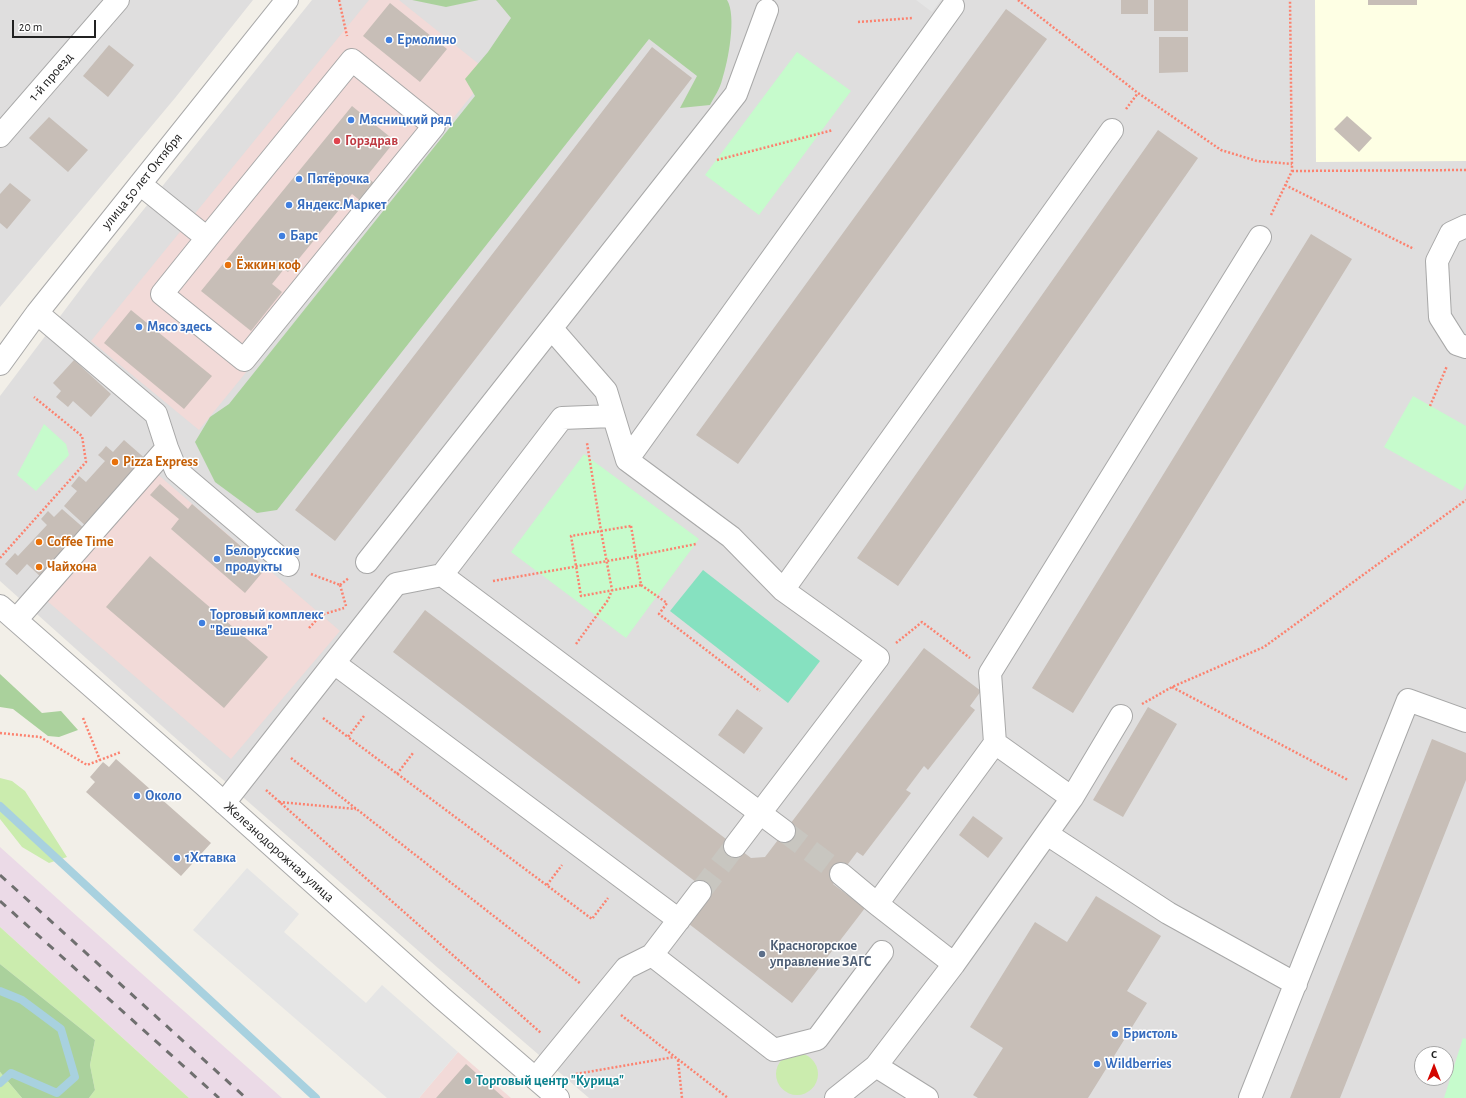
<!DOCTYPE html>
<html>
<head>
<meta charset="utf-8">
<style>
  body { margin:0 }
  #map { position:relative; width:1466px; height:1098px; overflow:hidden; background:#f2efe8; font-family:"Alegreya Sans",sans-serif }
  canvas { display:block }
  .north { position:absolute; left:1414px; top:1046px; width:40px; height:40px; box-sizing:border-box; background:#fff; border:1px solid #a6a6a6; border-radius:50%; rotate:0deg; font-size:11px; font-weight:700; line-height:16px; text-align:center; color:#212121 }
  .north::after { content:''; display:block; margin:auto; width:14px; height:18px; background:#d30600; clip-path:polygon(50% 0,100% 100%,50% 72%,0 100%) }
  .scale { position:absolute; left:12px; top:20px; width:84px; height:18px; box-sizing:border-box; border:2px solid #212121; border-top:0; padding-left:5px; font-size:12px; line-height:14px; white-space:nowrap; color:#212121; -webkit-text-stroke:3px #fff; paint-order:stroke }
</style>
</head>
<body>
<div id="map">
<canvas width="1466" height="1098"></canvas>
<div class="north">С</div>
<div class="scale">20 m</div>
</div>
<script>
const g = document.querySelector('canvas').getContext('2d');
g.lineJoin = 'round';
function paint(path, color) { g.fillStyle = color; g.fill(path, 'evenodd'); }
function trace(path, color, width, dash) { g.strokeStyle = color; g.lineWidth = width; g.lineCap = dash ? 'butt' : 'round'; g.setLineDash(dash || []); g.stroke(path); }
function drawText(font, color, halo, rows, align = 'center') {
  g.font = font + ' "Alegreya Sans",sans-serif'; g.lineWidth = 3; g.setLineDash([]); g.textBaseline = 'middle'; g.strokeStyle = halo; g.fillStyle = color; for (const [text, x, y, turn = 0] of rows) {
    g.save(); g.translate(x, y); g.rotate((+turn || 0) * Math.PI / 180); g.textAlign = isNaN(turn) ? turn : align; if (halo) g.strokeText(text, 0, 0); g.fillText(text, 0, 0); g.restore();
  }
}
paint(new Path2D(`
  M0 0H253L175 98 0 307Z
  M312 0H1466V1098H589L438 968 172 735 0 581V396L95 270ZM1422 1054H1446V1078H1422Z`), '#dfdede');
paint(new Path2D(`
  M369 0H399L490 73 199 430 91 341Z
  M155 472 340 631 231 759 46 600Z
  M458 1052 511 1098H419Z`), '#f2dad8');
paint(new Path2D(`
  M0 847 79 918 282 1098H189L0 927Z`), '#ebdae7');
paint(new Path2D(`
  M1315 0H1466V161L1316 162Z`), '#feffe4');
paint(new Path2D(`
  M0 778 12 781 25 791 67 857 49 863 22 847 0 819Z
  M0 927 189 1098H89L95 1090 90 1065 95 1040 0 964Z
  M776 1074a21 21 0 1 1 42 0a21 21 0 1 1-42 0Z
  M0 1072 22 1098H0Z`), '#cbecae');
paint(new Path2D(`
  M412 0H479L446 7Z
  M496 0H727C737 16 728 62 722 80 720 89 714 97 710 105L680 108 697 76 649 39 277 510 257 513 215 482 195 442 210 417 229 404 475 96 465 79 488 52 511 18Z
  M0 674 42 713 61 711 78 730 59 737 48 736 13 709 0 707Z
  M0 964 95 1040 90 1065 95 1090 89 1098H22L0 1072Z`), '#aad19c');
paint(new Path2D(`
  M797 52 851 91 759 215 705 175Z
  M1413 396 1466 426V483L1462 491 1384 447Z
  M44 424 66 444 69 455 36 491 17 475Z
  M584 454 699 539 626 638 511 552Z
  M1463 1038 1466 1039V1098H1444Z`), '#c6fbcc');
paint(new Path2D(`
  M703 570 820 661 788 703 670 611Z`), '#86e1c0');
paint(new Path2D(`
  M916 0H941L932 12Z
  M247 868 299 914 284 932 366 1003 382 985 458 1052 419 1098H387L193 930Z`), '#e5e5e5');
trace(new Path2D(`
  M0 806 316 1098
  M0 991 22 1000 61 1029 75 1077 57 1093 11 1073 0 1083`), '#a8d1df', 8);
paint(new Path2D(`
  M1121 0H1148V14H1121Z
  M1154 0H1188V31H1154Z
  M1368 0H1417V5H1368Z
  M390 3 447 49 420 82 363 36Z
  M1006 9 1047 39 738 464 696 435Z
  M1159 37H1188V72L1159 73Z
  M109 45 134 65 108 97 83 76Z
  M652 47 692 78 335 541 295 510Z
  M352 106 395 141 366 177 377 185 363 203 352 194 288 272 284 269 272 284 282 292 251 331 201 291Z
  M1347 116 1372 138 1359 152 1334 129Z
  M49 117 88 150 68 172 29 138Z
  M1158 130 1198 158 898 586 857 558Z
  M10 183 31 200 7 229 0 223V194Z
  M1311 234 1352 259 1073 713 1032 688Z
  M131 310 212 376 184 409 104 343Z
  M74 360 111 394 91 417 73 401 68 407 56 397 61 391 53 383Z
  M124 440 148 461 88 528 64 506 77 491 71 486 79 476 86 482 105 461 98 455 102 451 106 446 113 452Z
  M160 484 188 509 192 504 266 568 245 593 171 529 179 519 150 495Z
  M62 509 86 530 42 578 27 564 17 575 5 564 15 553 18 556 47 525 41 519 48 511 54 517Z
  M150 556 268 657 224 708 106 607Z
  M425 610 751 858 765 857 924 648 981 691 970 706 975 710 928 770 924 766 906 790 911 793 863 856 857 852 833 884 865 908 792 1003 689 924 696 882 393 652Z
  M1148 707 1177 724 1123 817 1093 800Z
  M737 709 763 728 744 754 718 735Z
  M1432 739 1466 753V780L1340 1098H1290Z
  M116 759 211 843 181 876 86 792 95 782 90 777 103 762 109 767Z
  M973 816 1003 838 988 858 959 835Z
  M1096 896 1161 936 1127 991 1147 1003 1088 1098H978L973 1095 1003 1048 970 1027 1035 922 1067 942Z
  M466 1064 504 1098H436Z`), '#c7beb7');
trace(new Path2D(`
  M784 831 841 874
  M700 892 735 846`), '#c8c6c0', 22, [22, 11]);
const minor = new Path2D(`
  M0 136 118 0
  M140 184 207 238 352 60 434 126 244 360 162 294 207 238
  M1466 226 1451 233 1437 261 1440 317 1457 344 1466 347
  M37 313 156 414 167 448 176 470 288 565
  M552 329 606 391 627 460 731 537 783 590 878 658 735 846
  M0 364 37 313 287 0
  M627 460 953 6
  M367 562 736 94 767 10
  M442 575 784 831
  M783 590 1112 130
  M0 606 203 784 442 998 558 1098
  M16 620 167 448
  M334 663 679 920
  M1072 798 1121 716
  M224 803 396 584 442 575 562 418 613 416
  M1047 834 1168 913 1296 984
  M841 874 877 904
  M652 955 774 1050 817 1039 882 952
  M954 964 877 904 995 743
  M876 1066 954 964 1072 798 995 743 990 673 1260 237
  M536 1078 626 968 652 955 700 892
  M836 1098 876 1066 927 1098
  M1250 1098 1408 700 1466 721`);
trace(minor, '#a8a8a8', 24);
trace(new Path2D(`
  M339 0 347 36
  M1018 0 1138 93 1221 150 1257 161 1292 164
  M858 22 913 18
  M1126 109 1138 93
  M717 160 833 130
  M1292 171 1466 170
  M1285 185 1414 249
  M1271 215 1292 171 1290 0
  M1430 406 1447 366
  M631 526 641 585 581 596 571 536Z
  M0 558 86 462 82 436 34 397
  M311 574 340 585
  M493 581 636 556 696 544
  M340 585 346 606
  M340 585 349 578
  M641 585 667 603 659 614 760 691
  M309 628 321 615 344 608
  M896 643 922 622 970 658
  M576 644 608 600 612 590 601 531 587 443
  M1172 687 1348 780
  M1142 704 1172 687 1264 647 1466 500
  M364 716 348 737 592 919 608 898
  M83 718 100 760
  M323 718 348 737
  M0 733 40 737 87 765 121 752
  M291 758 581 984
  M397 774 413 753
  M266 790 541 1033
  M279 802 356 809
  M547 885 562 865
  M621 1015 728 1098
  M678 1060 682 1098
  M576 1074 674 1057`), '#fc826f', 2.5, [2, 2]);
trace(minor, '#fff', 22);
trace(new Path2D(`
  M0 875 246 1098
  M0 901 219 1098`), '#6f6f6f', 3, [8, 8]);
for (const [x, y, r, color] of [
  [389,40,4,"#3f7fe0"],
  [351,120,4,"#3f7fe0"],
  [337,141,4,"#e0444e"],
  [299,179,4,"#3f7fe0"],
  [289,205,4,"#3f7fe0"],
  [282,236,4,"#3f7fe0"],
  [228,265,4,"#e8710a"],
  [139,327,4,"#3f7fe0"],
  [115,462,4,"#e8710a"],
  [39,542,4,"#e8710a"],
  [217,559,4,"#3f7fe0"],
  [39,567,4,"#e8710a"],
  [202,623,4,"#3f7fe0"],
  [137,796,4,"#3f7fe0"],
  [177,858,4,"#3f7fe0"],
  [762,954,4,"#5c6f8a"],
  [1115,1034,4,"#3f7fe0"],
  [1097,1064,4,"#3f7fe0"],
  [468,1081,4,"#0f9aa8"]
]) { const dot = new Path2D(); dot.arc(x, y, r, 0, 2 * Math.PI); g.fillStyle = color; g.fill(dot); trace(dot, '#fff', 1.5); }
drawText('bold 14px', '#366cbe', '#fff', [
  ["Ермолино",397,40],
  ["Мясницкий ряд",359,120],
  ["Пятёрочка",307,179],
  ["Яндекс.Маркет",297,205],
  ["Барс",290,236],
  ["Мясо здесь",147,327],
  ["Белорусские",225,551],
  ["продукты",225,567],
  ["Торговый комплекс",210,615],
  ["\"Вешенка\"",210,631],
  ["Около",145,796],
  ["1Хставка",185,858],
  ["Бристоль",1123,1034],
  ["Wildberries",1105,1064]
], 'left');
drawText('14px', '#212121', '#fff', [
  ["1-й проезд",51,77,-49],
  ["улица 50 лет Октября",142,181,-51],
  ["Железнодорожная улица",279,852,42]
]);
drawText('bold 14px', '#be3a42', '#fff', [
  ["Горздрав",345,141]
], 'left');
drawText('bold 14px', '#c56008', '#fff', [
  ["Ёжкин коф",236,265],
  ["Pizza Express",123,462],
  ["Coffee Time",47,542],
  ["Чайхона",47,567]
], 'left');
drawText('bold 14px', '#4e5e75', '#fff', [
  ["Красногорское",770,946],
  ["управление ЗАГС",770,962]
], 'left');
drawText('bold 14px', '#0d838f', '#fff', [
  ["Торговый центр \"Курица\"",476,1081]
], 'left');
</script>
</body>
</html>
